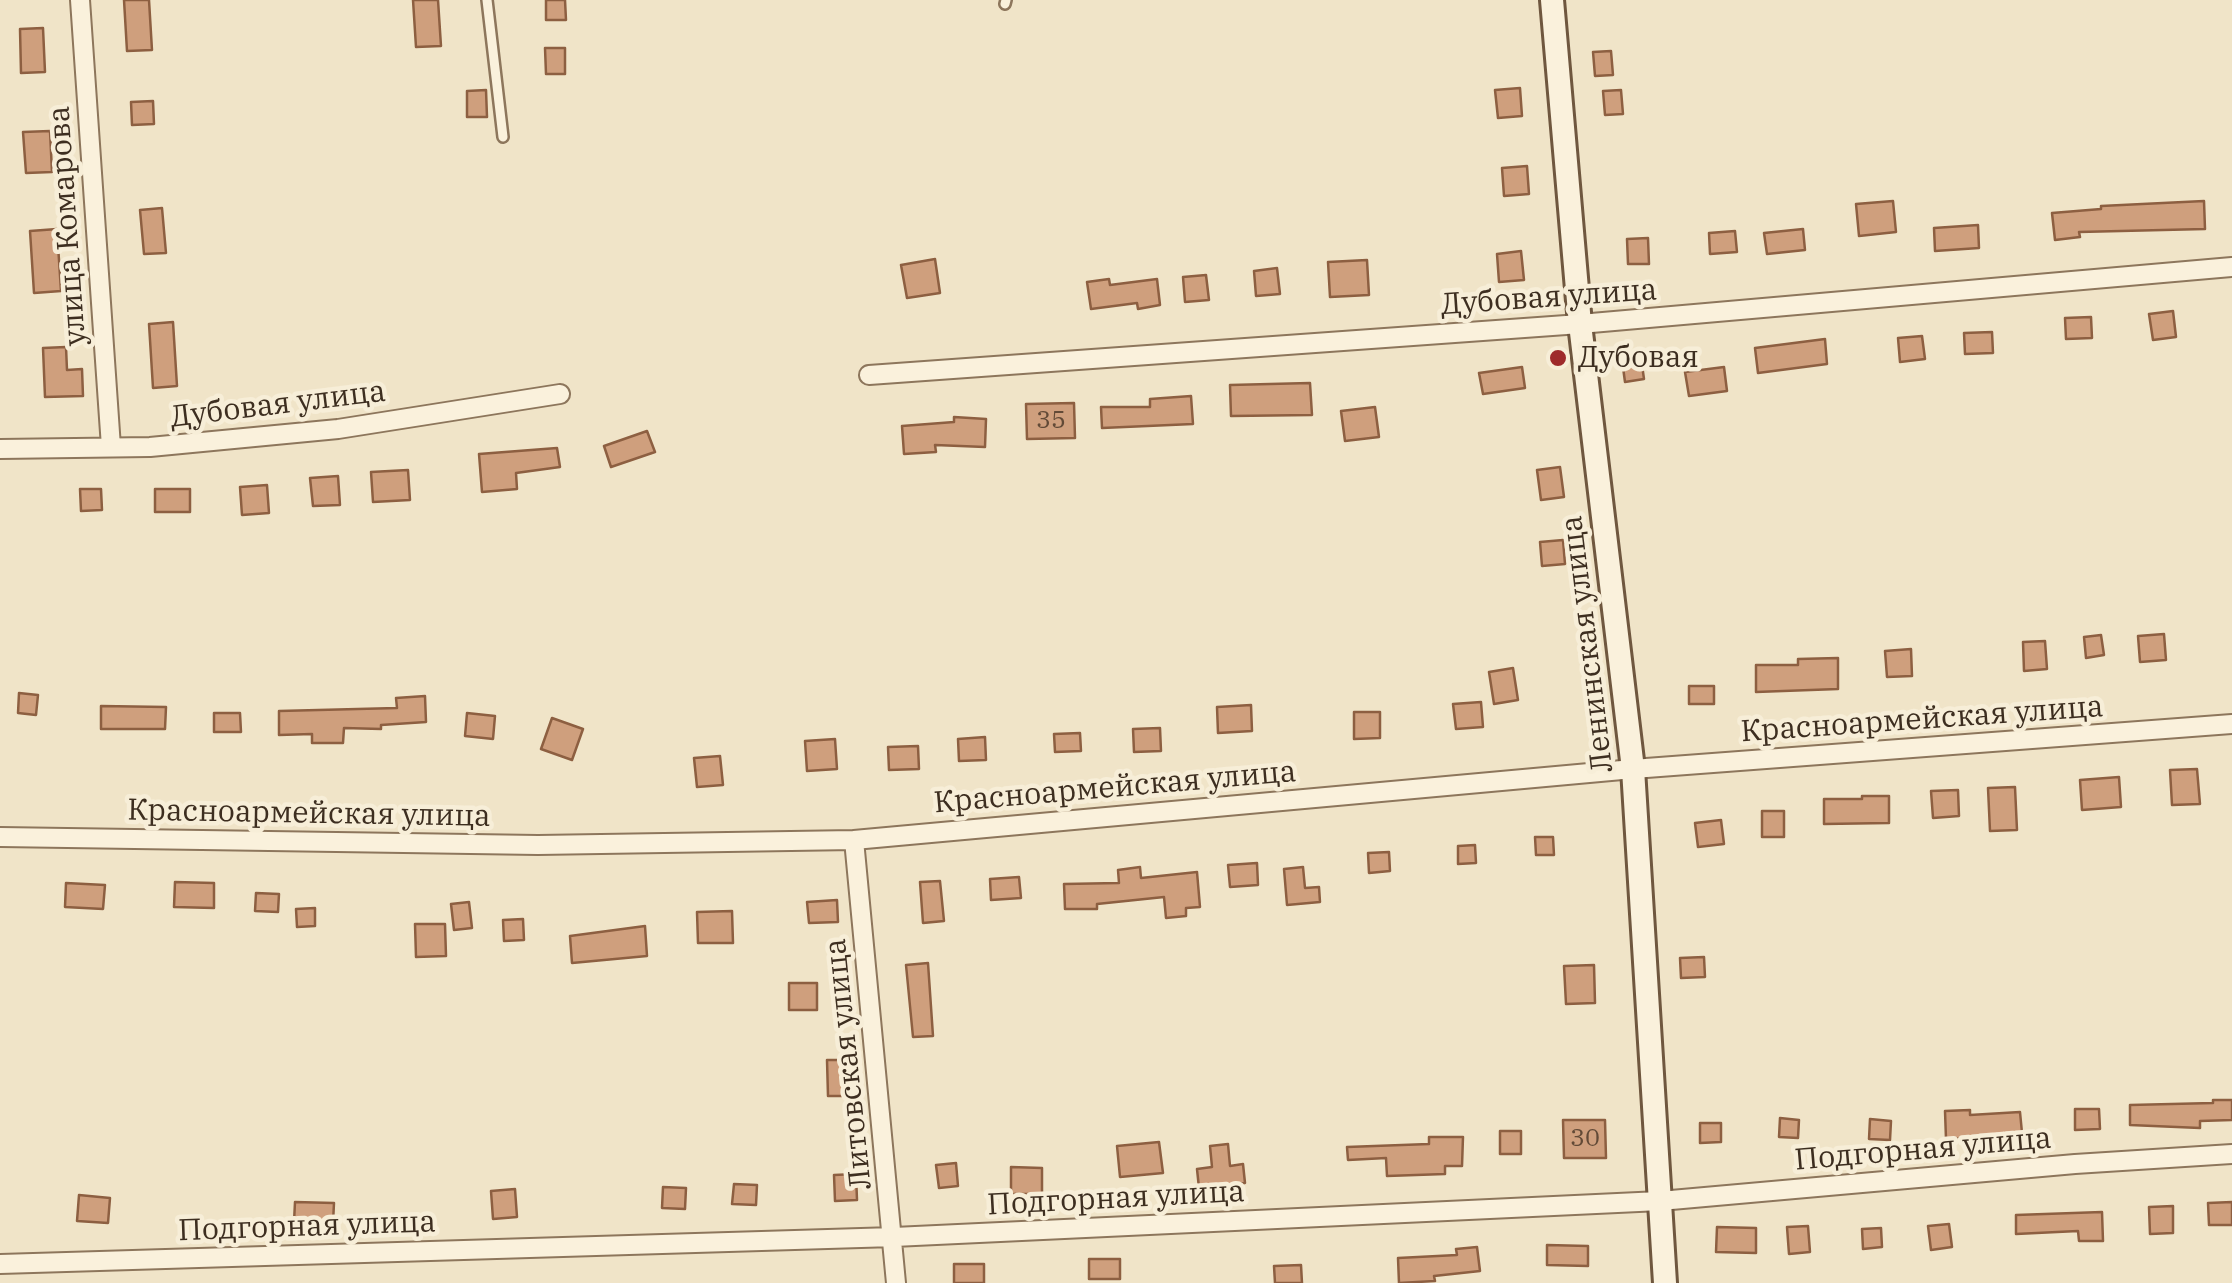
<!DOCTYPE html>
<html>
<head>
<meta charset="utf-8">
<style>
  body { margin:0 }
  canvas { display:block; background:#f0e4c8 }
</style>
</head>
<body>
<canvas width="2232" height="1283"></canvas>
<script>
const g = document.querySelector('canvas').getContext('2d');
g.lineJoin = 'round';
function paint(path, color) { g.fillStyle = color; g.fill(path, 'evenodd'); }
function trace(path, color, width, dash) { g.strokeStyle = color; g.lineWidth = width; g.lineCap = dash ? 'butt' : 'round'; g.setLineDash(dash || []); g.stroke(path); }
function drawText(font, color, halo, rows, align = 'center') {
  g.font = font + ' "IBM Plex Serif",serif'; g.lineWidth = 9; g.setLineDash([]); g.textBaseline = 'middle'; g.strokeStyle = halo; g.fillStyle = color; for (const [text, x, y, turn = 0] of rows) {
    g.save(); g.translate(x, y); g.rotate((+turn || 0) * Math.PI / 180); g.textAlign = isNaN(turn) ? turn : align; if (halo) g.strokeText(text, 0, 0); g.fillText(text, 0, 0); g.restore();
  }
}
const building = new Path2D(`
  M124 0H149L152 50 127 51Z
  M413 0H438L441 46 416 47Z
  M546 0H565L566 20H546Z
  M43 28 45 72 21 73 20 29Z
  M545 48H565V74H546Z
  M1611 51 1613 75 1595 76 1593 52Z
  M1520 88 1522 116 1498 118 1495 90Z
  M486 90 487 117H467V91Z
  M1621 90 1623 114 1605 115 1603 91Z
  M153 101 154 124 132 125 131 102Z
  M50 131 52 172 26 173 23 132Z
  M1527 166 1529 194 1504 196 1502 168Z
  M1893 201 1896 232 1859 236 1856 204Z
  M2204 201 2205 229 2079 232 2080 237 2055 240 2052 213 2101 209V206Z
  M162 208 166 253 144 254 140 210Z
  M1978 225 1979 248 1935 251 1934 228Z
  M57 229 61 291 34 293 30 231Z
  M1803 229 1805 250 1767 254 1764 233Z
  M1735 231 1737 252 1710 254 1709 233Z
  M1648 238 1649 264H1628L1627 239Z
  M1521 251 1524 280 1499 282 1497 254Z
  M935 259 940 293 907 298 901 265Z
  M1367 260 1369 295 1330 297 1328 262Z
  M1277 268 1280 294 1256 296 1254 271Z
  M1206 275 1209 300 1185 302 1183 277Z
  M1109 279 1110 285 1157 279 1160 305 1138 309 1137 303 1091 309 1087 282Z
  M2173 311 2176 337 2153 340 2149 314Z
  M2091 317 2092 338 2066 339 2065 318Z
  M173 322 177 386 153 388 149 324Z
  M1992 332 1993 353 1965 354 1964 333Z
  M1922 336 1925 359 1900 362 1898 338Z
  M1825 339 1827 364 1758 373 1755 348Z
  M66 347 67 370 82 369 83 396 45 397 43 348Z
  M1641 358 1644 379 1625 382 1622 360Z
  M1522 367 1525 388 1483 394 1479 373Z
  M1724 367 1727 391 1689 396 1685 372Z
  M1310 383 1312 415 1231 416 1230 385Z
  M1191 396 1193 424 1102 428 1101 407H1150V399Z
  M1074 403 1075 438 1027 439 1026 404Z
  M1375 407 1379 437 1345 441 1341 411Z
  M954 417 986 419 985 447 935 445 936 452 904 454 902 426 954 422Z
  M647 431 655 452 611 467 604 446Z
  M557 448 560 467 516 473 517 489 482 492 479 454Z
  M1560 467 1564 497 1541 500 1537 470Z
  M408 470 410 500 373 502 371 472Z
  M338 476 340 505 313 506 310 478Z
  M267 485 269 513 242 515 240 487Z
  M80 489H101L102 510 81 511Z
  M155 489H190V512H155Z
  M1563 540 1565 564 1542 566 1540 542Z
  M2164 634 2166 660 2140 662 2138 636Z
  M2101 635 2104 655 2086 658 2084 637Z
  M2045 641 2047 669 2024 671 2023 642Z
  M1911 649 1912 676 1887 677 1885 651Z
  M1838 658V689L1756 692V665H1798V659Z
  M1513 668 1518 700 1494 704 1489 672Z
  M1689 686H1714V704H1689Z
  M19 693 38 695 36 715 18 713Z
  M425 696 426 722 381 725V729L344 728 343 743H312V734L279 735V711L397 708 396 698Z
  M1481 702 1483 727 1456 729 1453 704Z
  M1251 705 1252 731 1218 733 1217 707Z
  M101 706 166 707 165 729H101Z
  M1354 712H1380V738L1354 739Z
  M214 713H240L241 732H214Z
  M467 713 495 716 493 739 465 736Z
  M552 718 583 729 572 760 541 749Z
  M1160 728 1161 751 1134 752 1133 729Z
  M1080 733 1081 751 1055 752 1054 734Z
  M985 737 986 760 959 761 958 739Z
  M835 739 837 769 807 771 805 741Z
  M918 746 919 769 889 770 888 747Z
  M720 756 723 785 697 787 694 758Z
  M2197 769 2200 804 2172 805 2170 770Z
  M2119 777 2121 807 2082 810 2080 780Z
  M2015 787 2017 830 1990 831 1988 788Z
  M1958 790 1959 816 1933 818 1931 791Z
  M1862 796H1889V823L1824 824V799H1862Z
  M1762 811H1784V837H1762Z
  M1721 820 1724 844 1698 847 1695 823Z
  M1535 837H1553L1554 855H1536Z
  M1475 845 1476 863 1458 864V846Z
  M1389 852 1390 871 1369 873 1368 853Z
  M1257 863 1258 885 1230 887 1228 865Z
  M1140 867 1141 878 1197 872 1200 907 1186 908V916L1166 918 1164 897 1097 904V909H1065L1064 884 1119 883 1118 870Z
  M1303 867 1305 888 1319 887 1320 902 1287 905 1284 869Z
  M1019 877 1021 898 991 900 990 879Z
  M940 881 944 921 923 923 920 882Z
  M175 882 214 883V908L174 907Z
  M66 883 105 885 103 909 65 907Z
  M256 893 279 894 278 912 255 911Z
  M837 900 838 922 809 923 807 902Z
  M469 902 472 928 454 930 451 904Z
  M315 908V926L297 927 296 909Z
  M732 911 733 943H698L697 912Z
  M523 919 524 940 504 941 503 920Z
  M415 924H445L446 956 416 957Z
  M645 926 647 956 572 963 570 936Z
  M1704 957 1705 977 1681 978 1680 958Z
  M928 963 933 1036 913 1037 906 965Z
  M1594 965 1595 1003 1566 1004 1564 966Z
  M789 983H817V1010H789Z
  M827 1060H846V1096H828Z
  M2213 1100H2232V1120L2200 1121V1128L2130 1125V1105L2213 1103Z
  M2075 1109H2099L2100 1129 2075 1130Z
  M1970 1110V1115L2020 1112 2023 1143 1991 1146 1990 1137 1946 1139 1945 1111Z
  M1780 1118 1799 1120 1798 1138 1779 1137Z
  M1870 1119 1891 1121 1890 1140 1869 1139Z
  M1563 1120H1605L1606 1158H1564Z
  M1700 1123H1721V1142L1700 1143Z
  M1500 1131H1521V1154H1500Z
  M1429 1137H1463L1462 1166H1445V1174L1387 1176 1386 1158 1348 1160 1347 1147 1429 1144Z
  M1159 1142 1163 1173 1120 1177 1117 1146Z
  M1228 1144 1230 1166 1243 1164 1245 1183 1199 1188 1197 1169 1212 1167 1210 1146Z
  M956 1163 958 1186 939 1188 936 1165Z
  M1011 1167 1042 1168V1194H1011Z
  M856 1174 857 1200 835 1201 834 1175Z
  M734 1184 757 1185 756 1205 732 1204Z
  M663 1187 686 1188 685 1209 662 1208Z
  M515 1189 517 1217 493 1219 491 1191Z
  M79 1195 110 1198 108 1223 77 1221Z
  M295 1202 334 1203 333 1223 294 1222Z
  M2232 1202V1225H2209L2208 1203Z
  M2173 1206V1233L2150 1234 2149 1207Z
  M2102 1212 2103 1241H2079L2078 1231 2016 1234V1215Z
  M1949 1224 1952 1247 1931 1250 1928 1226Z
  M1808 1226 1810 1252 1789 1254 1787 1227Z
  M1717 1227 1756 1228V1253L1716 1252Z
  M1881 1228 1882 1247 1863 1249 1862 1229Z
  M1547 1245 1588 1246V1266L1547 1265Z
  M1477 1247 1480 1271 1434 1276 1435 1281 1399 1283 1398 1258 1457 1255 1456 1249Z
  M1089 1259H1120V1279H1089Z
  M954 1264H984V1283H954Z
  M1301 1265 1302 1283H1275L1274 1266Z`);
paint(building, '#cf9f7d');
trace(building, '#8d5f41', 2.5);
const lane = new Path2D(`
  M487 0 503 137
  M1005 4 1006 0`);
const street = new Path2D(`
  M80 0 111 447
  M869 375 1580 324 2232 267
  M0 449 150 447 338 429 560 394
  M0 837 538 845 854 840 1633 769 2232 724
  M854 840 896 1283
  M0 1264 894 1237 1660 1201 2075 1164 2232 1154`);
const secondary = new Path2D(`
  M1552 0 1580 324 1633 769 1665 1283`);
trace(lane, '#8d765c', 14);
trace(street, '#8d765c', 22);
trace(secondary, '#6f573f', 28);
trace(lane, '#faf1dc', 9);
trace(street, '#faf1dc', 18);
trace(secondary, '#faf1dc', 22);
for (const [x, y, r, color] of [
  [1558,358,10,"#9e2a2b"]
]) { const dot = new Path2D(); dot.arc(x, y, r, 0, 2 * Math.PI); g.fillStyle = color; g.fill(dot); trace(dot, '#f7eed8', 4); }
drawText('25px', '#624a37', null, [
  ["35",1051,421],
  ["30",1585,1139]
]);
drawText('30px', '#3d2e20', '#f7eed8', [
  ["улица Комарова",68,226,-94],
  ["Дубовая улица",1549,298,-4],
  ["Дубовая улица",278,405,-7],
  ["Ленинская улица",1588,644,-97],
  ["Красноармейская улица",1922,720,-4],
  ["Красноармейская улица",1115,788,-5],
  ["Красноармейская улица",309,814,1],
  ["Литовская улица",849,1064,-96],
  ["Подгорная улица",1923,1150,-5],
  ["Подгорная улица",1116,1199,-3],
  ["Подгорная улица",307,1227,-2]
]);
drawText('30px', '#3d2e20', '#f7eed8', [
  ["Дубовая",1578,358]
], 'left');
</script>
</body>
</html>
